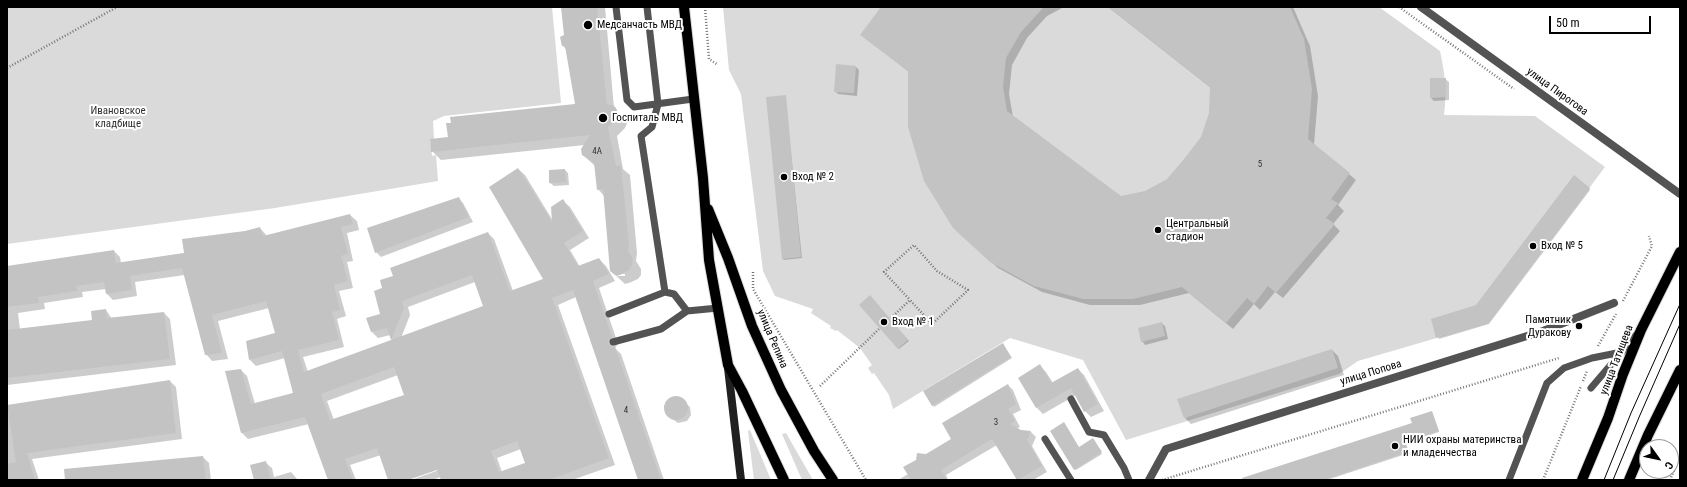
<!DOCTYPE html>
<html>
<head>
<meta charset="utf-8">
<style>
  body { margin:0 }
  #map { position:relative; width:1687px; height:487px; overflow:hidden; background:#fff; font-family:"Roboto Condensed",sans-serif }
  canvas { display:block }
  .frame { position:absolute; inset:0; border:8px solid #000; pointer-events:none }
  .north { position:absolute; left:1639px; top:439px; width:40px; height:40px; box-sizing:border-box; background:#fff; border:1px solid #999; border-radius:50%; rotate:123deg; font-size:11px; font-weight:700; line-height:16px; text-align:center; color:#000 }
  .north::after { content:''; display:block; margin:auto; width:14px; height:18px; background:#000; clip-path:polygon(50% 0,100% 100%,50% 72%,0 100%) }
  .scale { position:absolute; left:1549px; top:16px; width:102px; height:18px; box-sizing:border-box; border:2px solid #000; border-top:0; padding-left:5px; font-size:12px; line-height:14px; white-space:nowrap; color:#000; -webkit-text-stroke:3px #fff; paint-order:stroke }
</style>
</head>
<body>
<div id="map">
<canvas width="1687" height="487"></canvas>
<div class="frame"></div>
<div class="north">С</div>
<div class="scale">50 m</div>
</div>
<script>
const g = document.querySelector('canvas').getContext('2d');
g.lineJoin = 'round';
function paint(path, color) { g.fillStyle = color; g.fill(path, 'evenodd'); }
function trace(path, color, width, dash) { g.strokeStyle = color; g.lineWidth = width; g.lineCap = dash ? 'butt' : 'round'; g.setLineDash(dash || []); g.stroke(path); }
function drawText(font, color, halo, rows, align = 'center') {
  g.font = font + ' "Roboto Condensed",sans-serif'; g.lineWidth = 4; g.setLineDash([]); g.textBaseline = 'middle'; g.strokeStyle = halo; g.fillStyle = color; for (const [text, x, y, turn = 0] of rows) {
    g.save(); g.translate(x, y); g.rotate((+turn || 0) * Math.PI / 180); g.textAlign = isNaN(turn) ? turn : align; if (halo) g.strokeText(text, 0, 0); g.fillText(text, 0, 0); g.restore();
  }
}
paint(new Path2D(`
  M7 7H552L561 103 444 116 433 121 434 139 430 140 432 156 436 155 438 181 275 208 7 244Z
  M723 7H1379L1440 51C1445 73 1447 93 1444 115L1535 116 1605 167 1488 323 1358 361 1339 374 1126 440 1083 360 1010 338 893 409 889 395 874 373 872 374 868 368 872 365 860 348 837 330 836 331 830 328 831 326 811 313 813 309 775 296 763 271 741 94 729 70Z
  M750 430 771 480H754L748 431Z
  M786 433 813 480H802L782 434Z`), '#dadada');
paint(new Path2D(`
  M562 7H605L614 108 625 118 627 123 625 128 617 136 623 169 630 175 637 253 636 261 641 269V275L638 279 629 283 625 284 611 271 604 196 598 189 595 166 583 155 585 145 441 160 432 151 449 138 576 105 567 50 563 46 565 36ZM618 274H625V276H618Z
  M882 7H1064L1047 16 1027 38 1012 65 1009 94 1013 117 1120 197 1145 192 1167 180 1202 138 1210 113 1211 88 1108 7H1293L1310 46 1318 96 1314 145 1356 180 1338 205 1344 211 1333 224 1340 231 1283 298 1275 292 1260 310 1254 304 1233 329 1189 293 1140 305H1090L1042 292 998 268 961 234 909 72 862 35Z
  M856 67 859 70 857 96 838 94 835 91Z
  M1445 79 1449 82V100L1434 101 1431 98Z
  M785 96 802 258 784 260 783 259Z
  M518 169 525 175 553 221 563 201 570 207 589 238 570 250 580 267 599 259 606 266 615 281 599 288 618 344 615 348 621 354 664 480H639L576 297 558 305 615 465 572 480H442L441 477 432 480H411L442 469 441 468 405 480H389L381 455 350 465 356 480H330L309 424 248 439 242 433 241 370 247 376 255 404 294 393 285 358 256 366 250 360 276 334 269 308 218 321 228 359 212 361 206 354 185 275 135 282 137 296 113 300 107 294 106 289 82 292 83 297 44 303 45 309 18 313 20 330 94 321 106 310 112 319 164 313 170 319 176 365 7 385V267L114 251 120 257 121 263 185 253 260 228 267 236 350 215 357 221 359 230 347 233 353 261 347 262 353 288 339 291 346 316 337 319 344 347 303 357 308 372 392 341 390 335 378 338 372 332 382 314 384 288 394 277 488 233 494 239 513 291 544 279ZM475 282 484 307 401 338 410 315 408 307ZM398 375 406 395 334 420 327 401ZM521 449 527 463 502 472 497 458Z
  M565 170 568 173 569 185 554 186 550 183Z
  M1589 188 1590 190 1489 324 1439 339 1432 319 1477 306Z
  M458 198 463 203 473 222 381 257 376 252Z
  M870 297 909 341 899 349 860 305Z
  M1161 323 1165 326 1168 339 1145 345 1142 341Z
  M1004 346 1012 358 934 407 933 405 925 391Z
  M1332 350 1338 356 1344 375 1191 424 1185 418Z
  M1040 366 1046 372 1053 383 1078 369 1084 375 1104 411 1091 417 1085 411 1076 395 1043 414 1037 408 1019 378Z
  M170 381 176 387 182 439 32 459 39 480H7V406Z
  M1008 385 1013 390 1021 410 1013 414 1020 427 1016 429 1021 431 1031 432 1036 437 1032 446 1047 472 1033 480H1018L997 445 946 475 948 480H898L908 474 926 455 953 439Z
  M679 397 690 407 691 415 687 421 678 423 667 415 665 405 671 398Z
  M1432 412 1439 432 1406 443 1409 453 1327 480H1262L1413 423Z
  M1094 440 1102 454 1076 470 1074 469 1079 448Z
  M203 457 209 463 211 480H66Z
  M265 462 272 468 274 477 291 472 298 480H255Z`), '#0003');
paint(new Path2D(`
  M561 7H597L607 105H613L616 108 618 113 617 119 608 127 616 166 621 165 629 244 628 251 633 259 632 265 629 270 620 275H615L610 271 603 189 597 190 594 163 582 155 581 149 590 135 431 152 430 139 448 137 446 123H451L450 117 575 104 565 46H562L560 37 564 35Z
  M881 7H1044L1021 32 1006 58 1003 87 1007 111 1121 196 1145 191 1167 179 1185 158 1201 137 1209 113 1210 87 1108 7H1290L1304 39 1312 89 1308 139 1350 173 1331 199 1338 203 1326 218 1335 224 1276 293 1268 286 1254 304 1247 298 1226 323 1182 287 1133 299H1083L1034 286 990 262 953 228 924 181 908 127V71L860 35Z
  M836 64 856 66 854 93 834 92Z
  M1430 78H1446V97L1430 98Z
  M786 95 801 257 782 259 766 97Z
  M518 168 552 222 551 207 563 199 583 231 564 243 578 266 599 258 609 274 593 281 612 337 609 339 608 343 611 347H615L661 480H638L573 290 552 298 609 458 549 480H441L437 470 408 480H388L377 448 345 459 353 480H328L305 417 241 433 225 371 241 369 251 404 293 393 282 351 249 360 246 341 275 333 266 301 212 315 222 353 205 355 182 268 130 276 132 290 106 294 104 282 76 286 77 291 38 297 39 303 7 307V266L114 250 116 263 184 253 182 239 245 231 260 227 263 236 350 214 353 224 341 227 348 254 341 256 348 281 334 285 340 310 332 312 339 340 298 350 304 372 391 340 387 328 371 332 366 318 380 314 374 291 382 288 380 280 393 276 390 268 488 232 510 291 543 279 489 187ZM472 275 483 306 391 340 404 308 402 301ZM394 367 404 395 330 420 321 394ZM517 441 525 463 499 472 491 451Z
  M565 169 566 182 549 183V170Z
  M1574 175 1590 188 1488 323 1436 338 1431 319 1476 305Z
  M459 197 469 217 375 253 367 228Z
  M870 295 908 340 898 349 859 305Z
  M106 309 107 318 164 312 170 359 7 378V330L92 320 91 311Z
  M1162 322 1165 336 1141 342 1138 328Z
  M1003 343 1011 357 932 406 923 391Z
  M1332 349 1338 368 1184 418 1177 399Z
  M1040 364 1051 383 1078 368 1098 404 1084 412 1071 388 1036 408 1018 378Z
  M170 380 176 433 27 453 35 480H7V464L16 462 7 405Z
  M1008 384 1016 404 1008 409 1015 421 1010 424 1021 430 1031 431 1027 440 1042 466 1017 480 992 439 941 470 947 480H911L903 467 916 460 917 453 926 454 951 439 942 423Z
  M664 408a12 12 0 1 1 24 0a12 12 0 1 1-24 0Z
  M1432 411 1439 431 1405 442 1408 452 1323 480H1243L1242 478 1412 423 1410 418Z
  M1064 422 1079 447 1093 438 1102 452 1074 470 1050 431Z
  M203 456 206 480H65L64 469Z
  M266 461 271 480H254L250 465Z`), '#c3c3c3');
const primary = new Path2D(`
  M684 7 703 178 709 260 728 365 742 391 784 480
  M708 209 728 258 752 326 781 390 814 451 833 480
  M1582 480 1608 418 1623 374 1641 330 1680 252
  M1629 480 1648 435 1680 370`);
trace(primary, '#dbdbdb', 12);
trace(new Path2D(`
  M705 7 709 59 718 65
  M1399 7 1514 89
  M7 68 117 7
  M753 272V289L866 480
  M1623 301 1652 246 1649 236
  M891 318 910 300 932 324 968 290 937 271 914 245 884 272 910 300
  M1598 346 1616 314
  M1583 381 1587 371
  M820 386 879 329
  M1162 480 1559 358
  M1543 480 1581 386
  M1670 480 1680 456`), '#757575', 2.5, [1, 2]);
trace(new Path2D(`
  M616 7 627 100 634 107 693 99
  M647 7 658 104 652 127 641 136 665 292 674 294 687 311
  M609 314 665 292
  M613 342 661 329 687 311 718 308
  M1591 388 1637 334
  M1071 399 1089 432 1104 435 1124 468 1129 480
  M1045 439 1071 480
  M1509 480 1547 383 1564 368 1592 358 1622 352`), '#535353', 7);
trace(new Path2D(`
  M1149 480 1166 449 1543 331 1614 303`), '#535353', 8);
trace(new Path2D(`
  M1421 7 1680 194`), '#535353', 8);
trace(new Path2D(`
  M728 368 741 480`), '#202020', 8);
trace(primary, '#000', 10);
trace(new Path2D(`
  M1604 480 1631 413 1680 304
  M1613 480 1640 415 1680 324`), '#000', 1);
for (const [x, y, r, color] of [
  [588,25,5,"#000"],
  [603,118,5,"#000"],
  [784,177,4,"#000"],
  [1158,230,4,"#000"],
  [1533,246,4,"#000"],
  [884,322,4,"#000"],
  [1579,326,4,"#000"],
  [1395,446,4,"#000"]
]) { const dot = new Path2D(); dot.arc(x, y, r, 0, 2 * Math.PI); g.fillStyle = color; g.fill(dot); trace(dot, '#fff', 1.5); }
drawText('9px', '#313131', null, [
  ["4А",597,152],
  ["5",1260,165],
  ["4",626,411],
  ["3",996,423]
]);
drawText('11px', '#000', '#fff', [
  ["Медсанчасть МВД",597,25],
  ["Госпиталь МВД",612,118],
  ["Вход № 2",792,177],
  ["Центральный",1166,224],
  ["стадион",1166,237],
  ["Вход № 5",1541,246],
  ["Памятник",1571,320,"right"],
  ["Дуракову",1571,333,"right"],
  ["Вход № 1",892,322],
  ["НИИ охраны материнства",1403,440],
  ["и младенчества",1403,453]
], 'left');
drawText('11px', '#000', '#fff', [
  ["улица Пирогова",1557,92,36],
  ["улица Репина",772,339,67],
  ["улица Татищева",1617,360,-69],
  ["улица Попова",1371,373,-17]
]);
drawText('11px', '#313131', '#fff', [
  ["Ивановское",118,111],
  ["кладбище",118,124]
]);
</script>
</body>
</html>
